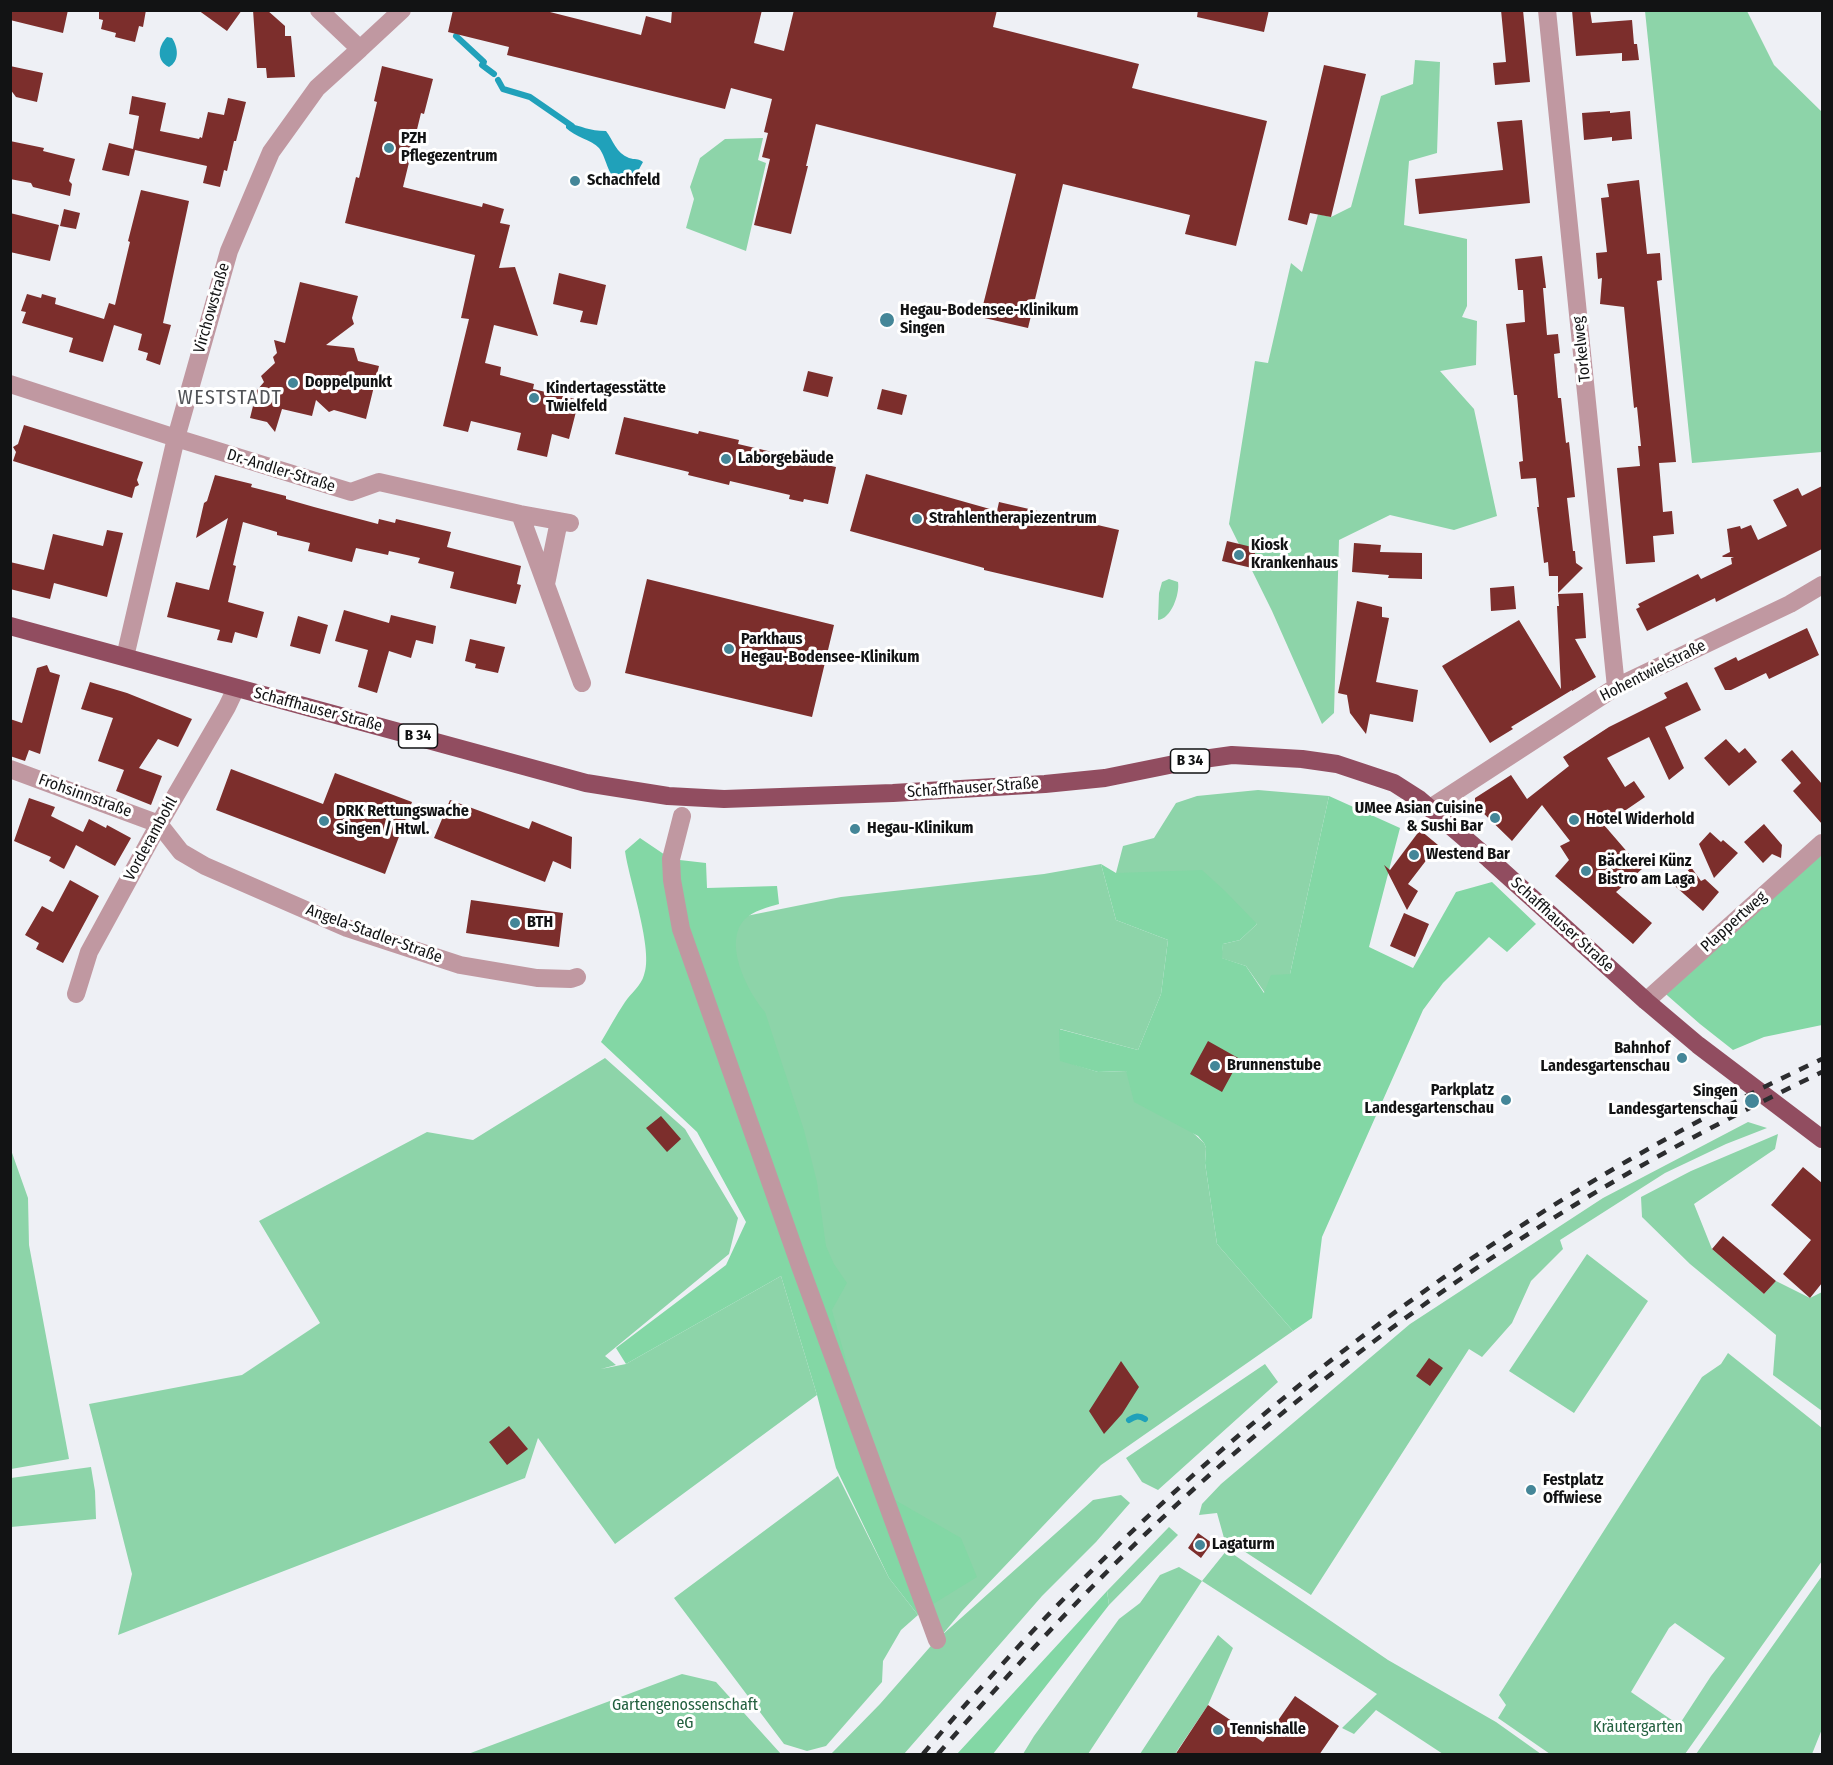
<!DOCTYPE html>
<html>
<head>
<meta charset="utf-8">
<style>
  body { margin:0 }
  #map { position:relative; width:1833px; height:1765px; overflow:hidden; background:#eef0f5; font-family:"Fira Sans Condensed",sans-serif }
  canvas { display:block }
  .frame { position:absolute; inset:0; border:12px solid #121314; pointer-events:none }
</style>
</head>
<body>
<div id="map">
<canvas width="1833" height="1765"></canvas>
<div class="frame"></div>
</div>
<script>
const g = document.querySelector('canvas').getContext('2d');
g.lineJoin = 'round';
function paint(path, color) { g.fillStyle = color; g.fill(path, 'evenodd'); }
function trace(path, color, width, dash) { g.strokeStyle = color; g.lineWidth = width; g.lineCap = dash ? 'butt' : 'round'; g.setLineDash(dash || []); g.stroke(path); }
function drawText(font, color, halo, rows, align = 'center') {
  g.font = font + ' "Fira Sans Condensed",sans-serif'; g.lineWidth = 6; g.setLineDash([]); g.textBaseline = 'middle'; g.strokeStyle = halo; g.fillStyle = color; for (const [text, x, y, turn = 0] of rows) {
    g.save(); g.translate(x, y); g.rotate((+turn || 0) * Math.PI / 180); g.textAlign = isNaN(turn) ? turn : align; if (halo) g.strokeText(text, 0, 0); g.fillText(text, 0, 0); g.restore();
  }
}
paint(new Path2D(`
  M1645 11H1747L1774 65 1822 112V452L1692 463Z
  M1415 60 1440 62 1437 153 1409 161 1404 225 1467 239V306L1462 317 1477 321 1476 365 1440 371 1474 409 1497 516 1454 530 1390 515 1339 540 1334 713 1322 724 1272 611 1229 524 1255 361 1268 363 1291 263 1302 272 1318 214 1331 217 1351 207 1381 96 1413 84Z
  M763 138 758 160 766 163 746 251 686 228 694 199 690 187 700 158 725 139Z
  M1169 579 1178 582C1180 594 1171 619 1158 620L1159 593 1162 582Z
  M1258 790 1329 796 1290 974 1265 993 1246 966 1221 958 1223 944 1240 940 1257 924 1116 873 1123 846 1154 838 1176 803 1197 796Z
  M1101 864 1116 920 1168 940 1161 994 1138 1050 1060 1029V1060L1098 1072 1126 1071 1204 1143 1206 1148 1205 1163 1217 1244 1293 1331 1101 1465 962 1611 942 1635 1093 1500 1121 1495 1130 1503 1096 1542 1042 1596 904 1754H831L880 1704 937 1639 681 929 841 897 1044 874Z
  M605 1058 685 1129 738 1218 729 1254 605 1356 616 1365 601 1369 626 1364 781 1276 817 1395 615 1544 538 1438 525 1478 118 1635 132 1574 89 1404 242 1375 320 1323 259 1221 427 1132 473 1140Z
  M1748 1122 1767 1128 1726 1144 1665 1173 1560 1240 1563 1249 1531 1281 1512 1323 1482 1357 1469 1349 1311 1595 1224 1538 1217 1513 1199 1515 1202 1504 1221 1484 1410 1324 1603 1198Z
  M1778 1134 1775 1149 1694 1204 1712 1249 1764 1294 1776 1281 1810 1298 1822 1292V1411L1773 1375 1776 1335 1690 1264 1642 1217 1641 1197 1691 1171Z
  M11 1150 28 1198 29 1245 69 1459 11 1469Z
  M1587 1254 1648 1301 1574 1413 1509 1371Z
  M1728 1353 1822 1428V1561L1685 1754H1550L1498 1718 1506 1705 1499 1695 1702 1377 1721 1364ZM1675 1623 1725 1658 1711 1676 1679 1725 1631 1692 1669 1628Z
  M1265 1364 1278 1382 1158 1490 1142 1482 1126 1458Z
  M91 1467 95 1491 96 1519 11 1527V1478Z
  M838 1476 889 1578 918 1615 901 1630 883 1661 882 1682 826 1746 807 1751 784 1744 674 1598Z
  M1169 1527 1178 1535 1109 1605 1107 1591Z
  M1227 1550 1388 1660 1496 1722 1541 1754H1443L1376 1710 1354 1734 1342 1728 1377 1694 1202 1581 1088 1754H1023L1034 1736 1119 1619 1140 1603 1160 1575 1179 1567 1202 1581Z
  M1822 1576V1729L1812 1754H1696Z
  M1218 1635 1233 1648 1208 1705 1175 1754H1140Z
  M682 1674 716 1682 781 1754H468Z`), '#8dd4a9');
paint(new Path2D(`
  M1329 796 1400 828 1369 947 1413 968 1456 892 1492 882 1536 924 1507 952 1489 937 1443 983 1423 1010 1322 1237 1312 1318 1293 1331 1217 1244 1205 1163 1206 1148 1204 1143 1198 1136 1134 1102 1126 1071 1098 1072 1060 1061 1059 1029 1138 1050 1161 994 1168 940 1116 920 1101 864 1116 873 1202 870 1225 891 1257 924 1240 940 1223 944 1222 958 1246 966 1264 993 1271 975 1290 974Z
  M640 838 671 859 706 863 707 888 777 886 779 904C768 907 753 911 745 919 722 943 748 992 765 1012L804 1130 817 1182 826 1246 834 1264 847 1283 832 1310 883 1493 961 1538 977 1577 925 1609 918 1615 889 1578 836 1468 817 1395 781 1276 626 1364 616 1348 726 1265 746 1222 697 1132 601 1042C609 1029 616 1015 625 1002 631 993 641 986 644 975 654 951 629 880 625 851Z
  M1822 843V1025L1764 1037 1733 1050 1700 1024 1660 989Z
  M1107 1591 1109 1605 993 1754H957Z`), '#83d7a5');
paint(new Path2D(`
  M167 37 172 38C178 47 180 61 169 67 156 61 158 46 167 37Z
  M566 123C582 126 589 131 606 131 613 140 616 153 629 158 635 160 638 158 643 162L638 171 623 183C607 179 608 160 599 148 592 140 575 137 566 128Z`), '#20a1ba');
trace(new Path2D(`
  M456 36 484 62 482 65 494 74
  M498 80 503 89 530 97 572 126
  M1129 1420C1135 1416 1139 1415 1145 1419`), '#20a1ba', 6);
paint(new Path2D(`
  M10 10H68L63 33 10 20Z
  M99 10H146L143 27 139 26 135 42 115 37 116 33 101 29 103 20 99 19Z
  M198 10H242L227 31Z
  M253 10H267L285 26V36H291L295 77 267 78 266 68H257Z
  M453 10H542L641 35 646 16 671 23 672 10H762L754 43 784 51 794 10H997L993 27 1139 64 1132 88 1267 121 1236 246 1185 234 1190 215 1063 184 1028 328 980 317 1016 174 816 124 806 166H808L791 234 754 225 770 159 762 157 768 133 764 132 772 99 731 88 725 109 507 55 509 47 448 32Z
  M1198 10H1269L1264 32 1197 17Z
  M1501 10H1523L1530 82 1495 85 1493 63 1506 62Z
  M1572 10H1590L1592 23 1632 20 1634 44H1637L1639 60 1622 61V53L1576 56Z
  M1324 65 1366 74 1331 217 1310 213 1307 225 1288 220Z
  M10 66 43 73 37 102 16 97 10 89Z
  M382 66 433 79 424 114 421 113 403 187 482 207 483 203 504 209 500 223 510 225 499 268 515 267 538 336 494 325 485 363 501 367 500 375 534 384 533 389 579 400 569 439 552 434 547 457 517 450 521 433 471 421 468 432 443 426 469 319 461 318 475 255 345 223 356 177 359 178 377 102 374 101Z
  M132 96 166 103 160 131 199 139 200 137 202 138 208 112 224 115 228 98 246 102 236 141H234L227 171 224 170 220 187 203 183 207 166 135 150 129 176 102 170 109 143 133 149 139 116 129 114Z
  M1610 111V113L1630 111 1632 139 1612 141V137L1584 140 1582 113Z
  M1522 120 1530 203 1419 214 1415 179 1503 170 1497 122Z
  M10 141 44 148 43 151 75 159 69 181 72 184 70 196 33 187 31 183 10 179Z
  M1639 180 1647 254 1660 253 1662 280 1657 281 1676 462 1659 463 1663 512 1672 511 1674 534 1653 536 1655 562 1626 564 1617 468 1640 466 1638 446H1641L1637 407 1634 408 1624 307 1600 304 1602 278 1598 279 1596 253 1607 252 1601 198 1609 197 1607 184Z
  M141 190 189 201 163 323 171 325 160 365 146 360 148 353 138 350 142 334 114 325 103 362 69 352 73 338 22 323 26 312 21 311 27 294 41 298 42 294 56 298 55 304 104 319 109 303 115 305 130 242 128 241Z
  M64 209 80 213 76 229 60 226Z
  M10 213 59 225 50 261 10 252Z
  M1542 256 1546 288H1543L1547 335 1558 334 1560 353 1554 354 1558 398H1561L1566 443 1569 442 1575 497 1567 498 1573 551H1575L1576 563 1583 568 1558 593V576H1549L1548 562 1544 563 1537 507H1539L1536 478 1521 479 1519 462 1523 461 1517 395H1514L1506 324 1525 322 1523 290H1518L1515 259Z
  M559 273 606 285 597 325 580 322 583 311 553 304Z
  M300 282 358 296 352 318 354 324 326 345 354 348 358 361 379 366 366 419 334 410 329 412 316 400 312 416 282 409 275 432 267 422 250 418 254 402 252 396 264 382 261 376 275 363 273 357 277 353 274 340 285 343Z
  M808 371 833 377 828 397 803 391Z
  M882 389 907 395 902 415 877 409Z
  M624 417 698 434 699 431 739 440 738 444 798 458 799 454 814 458 813 462 836 467 828 504 804 499 803 502 789 499 790 495 730 481 729 485 688 475 689 472 615 454Z
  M24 425 143 462 137 480 139 485 135 487 132 498 13 461 16 452 13 447 18 444Z
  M866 474 997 511 999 502 1119 530 1103 598 984 570V568L850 531Z
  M215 475 252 484 251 487 286 496V499L314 507 378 524 379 519 395 523 396 519 451 532 447 547 521 566 517 584 521 585 516 604 450 588 454 572 418 563 420 558 389 551 388 555 356 548 352 562 308 551 310 543 277 535V532L243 522 233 565 236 566 228 602 264 612 257 638 235 632 232 643 217 640 220 630 167 617 176 582 209 590 228 518 196 538 204 503 207 501Z
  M1822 486V549L1716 602 1715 598 1647 631 1636 609 1640 607 1638 604 1698 574 1701 579 1732 564 1731 558 1734 557H1723L1722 556 1730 552 1727 529 1740 526 1741 529 1751 525 1758 540 1787 526 1773 500 1798 488 1802 496Z
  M107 530 123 533 107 597 54 583 50 599 10 589V562L44 570 53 534 103 546Z
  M1227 541 1256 548 1252 568 1222 561Z
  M1354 543 1381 545 1380 552 1422 553V579L1388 578 1389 575 1352 572Z
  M647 579 834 625 812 717 625 673Z
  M1514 586 1516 609 1491 611 1490 588Z
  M1583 593 1586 638 1575 639 1596 677 1572 691V690L1511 727 1513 729 1490 743 1442 666 1519 620 1561 689 1557 606H1559L1558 594Z
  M1357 601 1382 607V617L1389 618 1376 682 1418 690 1413 722 1370 714 1366 734 1350 713 1347 695 1338 693Z
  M344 610 389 623 391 615 436 626 433 644 416 640 411 658 389 651 377 693 358 687 368 650 335 641Z
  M298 616 328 625 320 654 290 646Z
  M1807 628 1819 655 1769 679 1766 673 1731 690H1725L1714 668 1736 657 1738 661Z
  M470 639 505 647 498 673 475 668 476 664 465 661Z
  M47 665 50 672 60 675 40 754 29 750 25 761 10 756V719L22 723 37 668Z
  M90 682 127 693 192 719 178 747 158 739 139 768 162 776 151 805 116 791 124 770 98 761 113 718 81 709Z
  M1687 682 1701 710 1665 727 1684 768 1669 780 1649 737 1607 758 1625 787 1634 781 1645 797 1604 825 1642 869 1616 892 1652 923 1633 944 1555 876 1569 860 1560 846 1570 841 1542 805 1512 841 1475 805V798L1511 775 1527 799 1569 766 1563 757 1609 727 1667 698 1664 693Z
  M1726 739 1739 753 1745 748 1757 762 1729 786 1704 758Z
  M1792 750 1822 784V824L1793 791 1801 783 1781 760Z
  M231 769 323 804 335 773 412 802 385 874 216 810Z
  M29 798 55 807 51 816 83 832 89 819 106 828 107 825 131 838 115 866 76 845 64 869 49 861 51 857 14 841Z
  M450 800 529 829 532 821 572 837 571 869 553 861 545 882 434 838Z
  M1764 824 1782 845 1781 858 1772 854 1763 863 1744 842Z
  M1420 830 1438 845 1408 884 1418 891 1407 910 1384 865 1390 870Z
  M1710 832 1721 842 1723 840 1738 853 1714 878 1699 844Z
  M1691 867 1701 881 1705 879 1719 892 1703 911 1675 886Z
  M70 880 99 896 63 963 36 949 39 943 25 935 42 906 53 912Z
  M471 900 563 913 559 947 466 933Z
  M1404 913 1429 924 1415 957 1390 946Z
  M1208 1041 1240 1059 1222 1092 1190 1074Z
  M661 1116 681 1139 667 1152 646 1128Z
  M1803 1167 1822 1183V1283L1810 1298 1783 1274 1811 1240 1771 1205Z
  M1723 1236 1776 1281 1764 1294 1712 1249Z
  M1429 1358 1443 1368 1430 1386 1416 1376Z
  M1121 1361 1139 1387 1122 1414 1104 1434 1089 1411Z
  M509 1426 528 1449 507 1465 489 1442Z
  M1198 1533 1212 1543 1201 1558 1188 1548Z
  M1295 1696 1339 1726 1319 1755H1175L1208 1705 1263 1742Z`), '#7c2e2c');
trace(new Path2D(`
  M1547 10 1616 687
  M360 49 402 10
  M10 384 176 438 351 492 379 482 520 514 570 523
  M520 514 582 683
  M546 584 559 521
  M125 657 176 438 229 251 271 152 317 88 360 49 319 10
  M10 769 159 824
  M1430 808 1616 687 1790 604 1822 585
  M682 816 671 859 672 880 681 929 800 1266 937 1640
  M159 824 181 852 205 866 347 928 460 965 537 978 571 979 577 977
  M76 994 89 952 159 824 227 707 236 688
  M1646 1001 1822 843`), '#c098a1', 18);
trace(new Path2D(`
  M10 626 586 783 668 796 724 799 893 793 1045 784 1105 778 1189 761 1232 755 1302 759 1337 764 1394 783 1419 799 1489 859 1646 1001 1698 1045 1822 1139`), '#914d60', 18);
trace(new Path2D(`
  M923 1754C957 1713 994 1673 1030 1634 1256 1394 1525 1199 1822 1059
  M938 1754C1025 1655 1115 1558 1214 1471 1326 1373 1447 1283 1573 1206 1654 1156 1738 1113 1822 1072`), '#2c2d2f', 4.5, [10, 10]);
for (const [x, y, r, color] of [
  [389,148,6,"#448698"],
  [575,181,6,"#448698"],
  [887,320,8,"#448698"],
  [293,383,6,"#448698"],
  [534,398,6,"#448698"],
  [726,459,6,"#448698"],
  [917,519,6,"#448698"],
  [1239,555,6,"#448698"],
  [729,649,6,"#448698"],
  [1495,818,6,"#448698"],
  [1574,820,6,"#448698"],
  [324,821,6,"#448698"],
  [855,829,6,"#448698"],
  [1414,855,6,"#448698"],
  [1586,871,6,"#448698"],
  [515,923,6,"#448698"],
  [1682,1058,6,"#448698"],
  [1215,1066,6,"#448698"],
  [1506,1100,6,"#448698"],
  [1752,1101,8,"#448698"],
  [1531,1490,6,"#448698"],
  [1200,1545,6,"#448698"],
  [1218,1730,6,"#448698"]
]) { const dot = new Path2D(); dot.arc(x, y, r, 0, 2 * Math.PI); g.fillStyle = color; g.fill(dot); trace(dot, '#fff', 2); }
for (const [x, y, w] of [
  [418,736,39],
  [1190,761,39]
]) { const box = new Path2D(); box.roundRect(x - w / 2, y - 12, w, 24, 4.5); g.fillStyle = '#fff'; g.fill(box); trace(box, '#121314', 1.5); }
drawText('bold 15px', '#121314', null, [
  ["B 34",418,736],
  ["B 34",1190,761]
]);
drawText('bold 16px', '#121314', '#fff', [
  ["PZH",401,139],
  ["Pflegezentrum",401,157],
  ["Schachfeld",587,181],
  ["Hegau-Bodensee-Klinikum",900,311],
  ["Singen",900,329],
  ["Doppelpunkt",305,383],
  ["Kindertagesstätte",546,389],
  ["Twielfeld",546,407],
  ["Laborgebäude",738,459],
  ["Strahlentherapiezentrum",929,519],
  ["Kiosk",1251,546],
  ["Krankenhaus",1251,564],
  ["Parkhaus",741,640],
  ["Hegau-Bodensee-Klinikum",741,658],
  ["UMee Asian Cuisine",1483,809,"right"],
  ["& Sushi Bar",1483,827,"right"],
  ["DRK Rettungswache",336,812],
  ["Singen / Htwl.",336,830],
  ["Hotel Widerhold",1586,820],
  ["Hegau-Klinikum",867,829],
  ["Westend Bar",1426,855],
  ["Bäckerei Künz",1598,862],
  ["Bistro am Laga",1598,880],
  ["BTH",527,923],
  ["Bahnhof",1670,1049,"right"],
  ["Landesgartenschau",1670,1067,"right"],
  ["Brunnenstube",1227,1066],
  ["Parkplatz",1494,1091,"right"],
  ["Landesgartenschau",1494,1109,"right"],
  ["Singen",1738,1092,"right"],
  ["Landesgartenschau",1738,1110,"right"],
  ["Festplatz",1543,1481],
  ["Offwiese",1543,1499],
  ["Lagaturm",1212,1545],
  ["Tennishalle",1230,1730]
], 'left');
drawText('16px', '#121314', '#fff', [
  ["Virchowstraße",212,308,-74],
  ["Torkelweg",1582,349,-96],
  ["Dr.-Andler-Straße",281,471,17],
  ["Hohentwielstraße",1653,671,-27],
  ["Schaffhauser Straße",318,710,15],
  ["Schaffhauser Straße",973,788,-4],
  ["Frohsinnstraße",85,796,20],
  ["Vorderambohl",151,839,-61],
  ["Plappertweg",1734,922,-42],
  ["Schaffhauser Straße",1562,925,42],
  ["Angela-Stadler-Straße",374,934,20]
]);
drawText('16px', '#23603f', '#fff', [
  ["Gartengenossenschaft",685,1706],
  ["eG",685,1724],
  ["Kräutergarten",1638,1728]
]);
g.letterSpacing = '1.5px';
drawText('20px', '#515357', '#fff', [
  ["WESTSTADT",230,398]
]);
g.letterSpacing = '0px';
</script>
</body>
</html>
